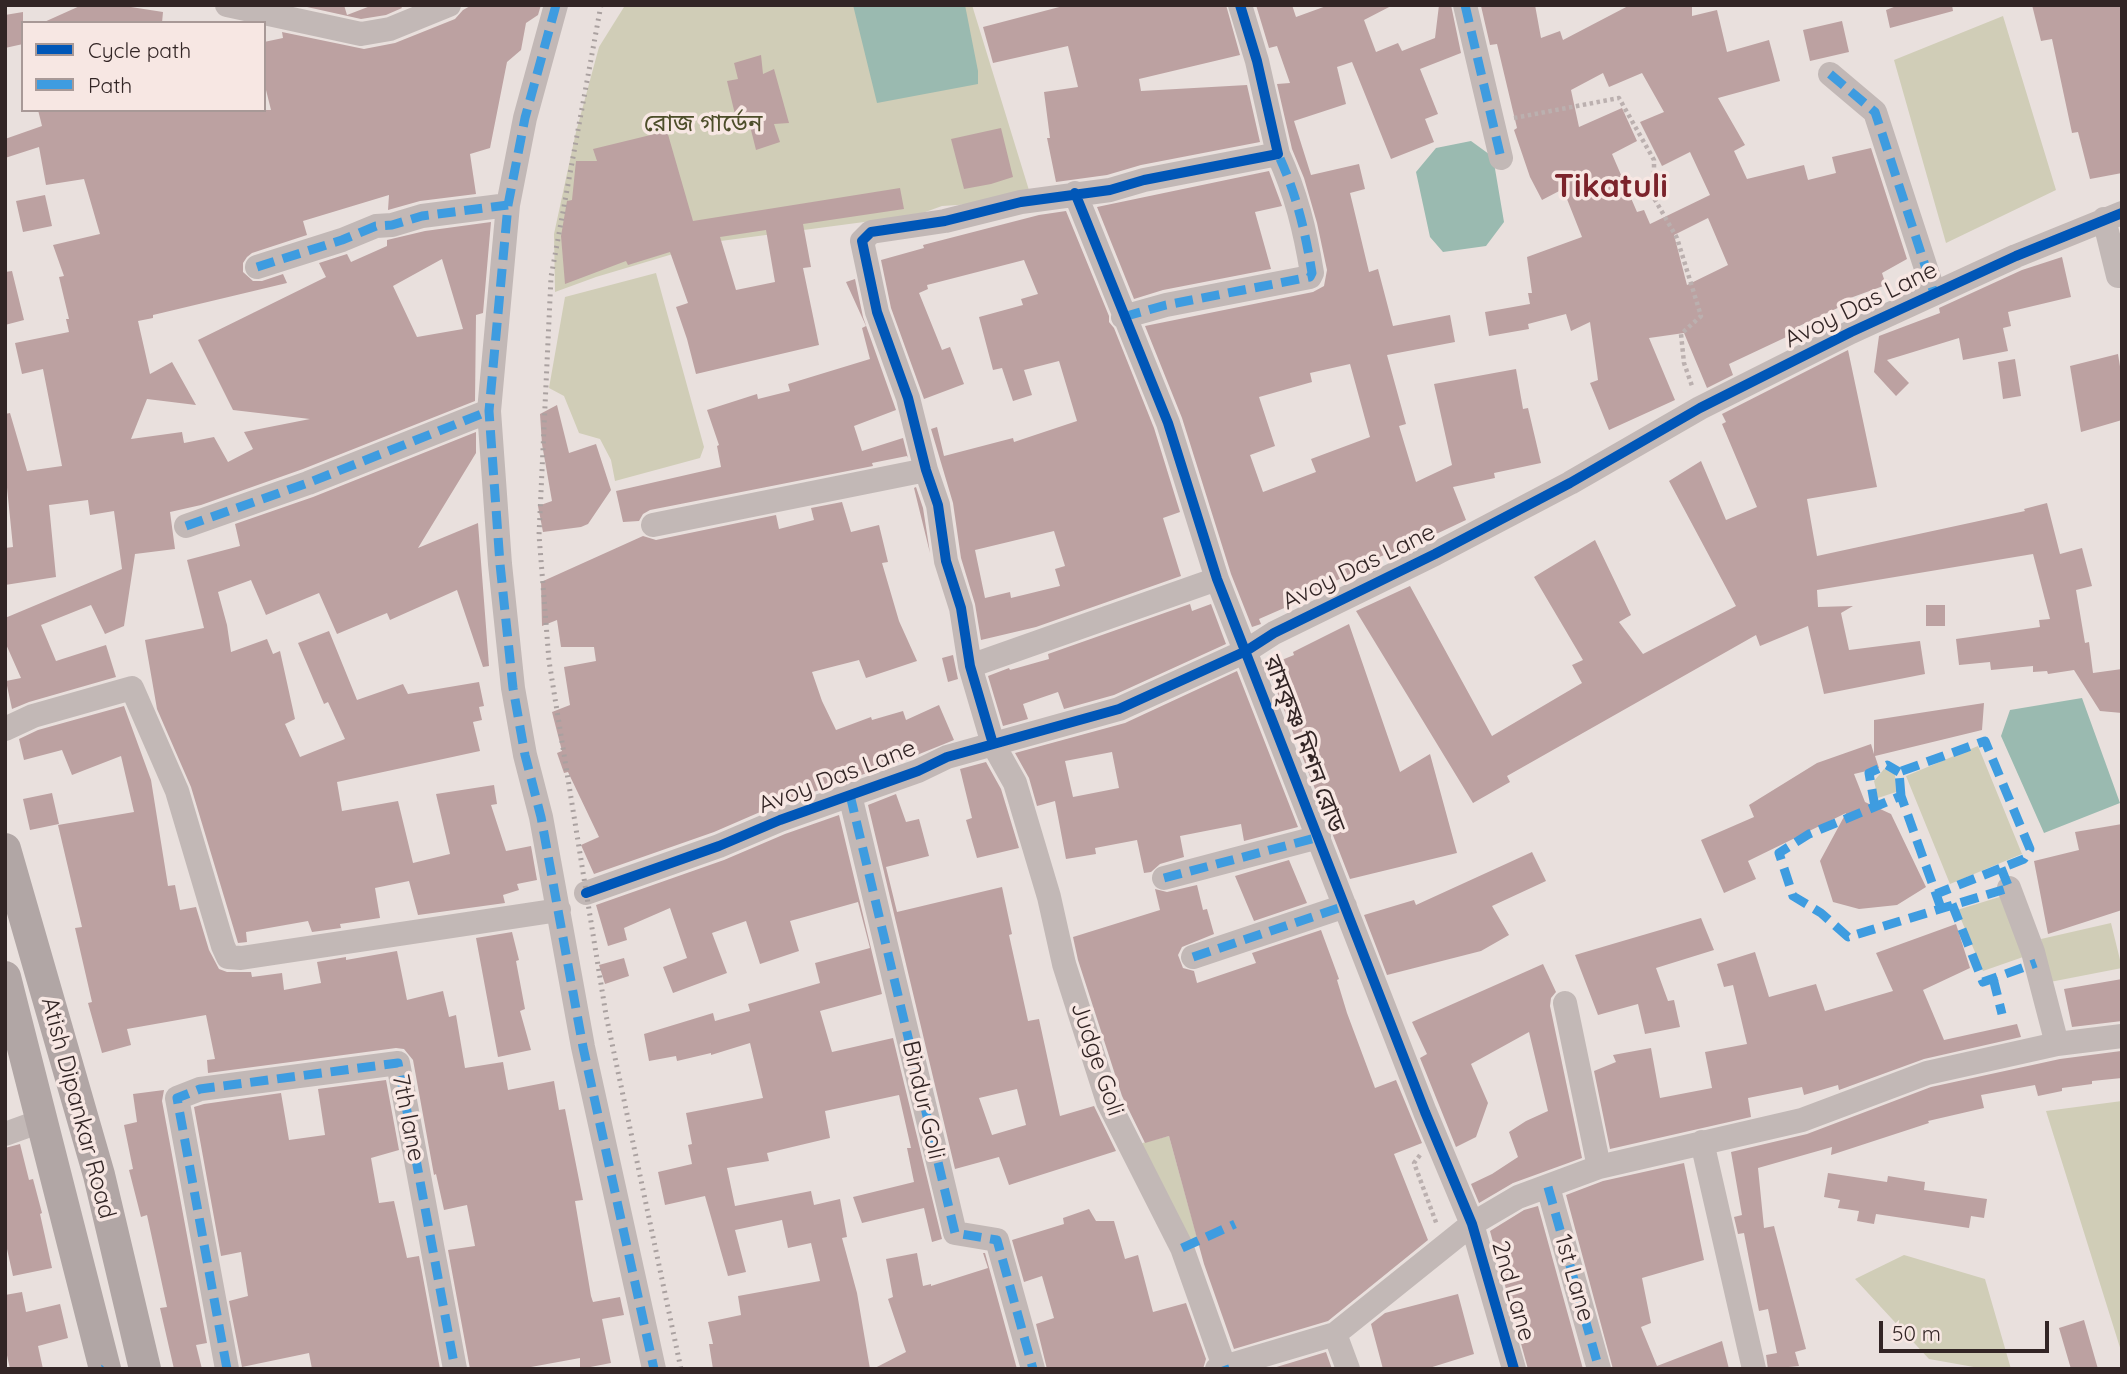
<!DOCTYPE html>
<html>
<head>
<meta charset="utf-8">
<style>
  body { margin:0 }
  #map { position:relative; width:2127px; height:1374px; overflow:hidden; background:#e9e0dd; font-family:Quicksand,sans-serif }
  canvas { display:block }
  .frame { position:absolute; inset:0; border:7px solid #322525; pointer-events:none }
  .legend { position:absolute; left:21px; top:21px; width:245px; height:91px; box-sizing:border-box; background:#f7e7e3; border:2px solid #a89997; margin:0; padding:9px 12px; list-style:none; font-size:21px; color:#322525 }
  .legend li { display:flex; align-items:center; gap:14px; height:35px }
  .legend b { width:35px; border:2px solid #a89997 }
  .scale { position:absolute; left:1879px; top:1321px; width:170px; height:32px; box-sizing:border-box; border:4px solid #322525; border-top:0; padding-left:9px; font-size:21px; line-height:24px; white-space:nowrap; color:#322525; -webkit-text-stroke:5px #f7e7e3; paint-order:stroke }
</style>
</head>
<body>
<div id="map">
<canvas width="2127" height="1374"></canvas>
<div class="frame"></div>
<ul class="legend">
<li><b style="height:9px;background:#0057b8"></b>Cycle path</li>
<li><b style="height:9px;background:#3e9ce0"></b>Path</li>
</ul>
<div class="scale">50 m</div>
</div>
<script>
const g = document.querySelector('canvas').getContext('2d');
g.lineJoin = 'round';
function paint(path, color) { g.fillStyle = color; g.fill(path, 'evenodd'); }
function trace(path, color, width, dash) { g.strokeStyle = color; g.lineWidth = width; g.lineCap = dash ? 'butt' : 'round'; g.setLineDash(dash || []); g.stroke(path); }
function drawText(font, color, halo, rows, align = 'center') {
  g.font = font + ' Quicksand,"Noto Sans Bengali",sans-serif'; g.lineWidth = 7; g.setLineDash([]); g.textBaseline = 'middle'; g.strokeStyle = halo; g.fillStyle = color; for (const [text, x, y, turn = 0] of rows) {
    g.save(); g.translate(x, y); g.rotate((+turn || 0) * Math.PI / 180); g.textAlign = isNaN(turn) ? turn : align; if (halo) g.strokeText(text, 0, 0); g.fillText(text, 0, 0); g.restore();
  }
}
paint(new Path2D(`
  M657 5H972L1032 200 942 206 917 215 713 242 596 277 555 292 554 234 576 132 599 47 624 7Z
  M2003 16 2056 190 1946 243 1894 60Z
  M656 273 704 447 700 458 615 481 611 460 600 439 579 433 564 396 549 388 565 297Z
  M1978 746 2022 854 1950 884 1906 776Z
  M1884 769 1895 774 1896 792 1878 798 1874 781Z
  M2006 895 2026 956 1983 971 1957 910Z
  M2111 923 2122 968 2050 982 2041 939Z
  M2122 1101V1354L2046 1111Z
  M1169 1136 1198 1241 1182 1248 1131 1146Z
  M1904 1255 1985 1279 2011 1369H1985L1929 1359 1855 1279Z`), '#d0cdb7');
paint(new Path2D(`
  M853 5H965L978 71V84L877 103Z
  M1471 141 1493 157 1504 222 1486 246 1443 252 1430 237 1416 172 1436 148Z
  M2082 698 2120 803 2044 833 2001 736 2010 710Z`), '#9abab0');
paint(new Path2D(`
  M82 5H118L163 12 162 23H42Z
  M298 5H344L347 15 373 5H400L402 8 386 15 361 19Z
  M472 5H541L538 15 526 23 521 50 507 62 490 148 470 154 476 194 420 201 388 210 389 195 303 221 307 235 252 253 247 257 243 263V272L253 281H262L283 274 287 283 153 315V318L138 321 150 374 172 362 196 405 147 399 131 439 182 432 184 443 214 437 228 462 253 449 244 432 310 419 233 410 198 340 326 277 319 263 347 254 351 262 387 246V240L425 231 491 222 483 313 476 315 475 401 303 469 201 505 170 512 175 549 135 554 124 626 105 634 91 605 41 625 56 661 106 645 116 677 29 702 12 709 6 681 21 678 5 642V618L122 569 114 511 90 515 88 500 49 505 56 577 5 585V548L13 547 5 468V414L10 413 27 471 62 466 43 369 22 374 15 343 69 332 66 319H69L59 277 64 276 53 245 100 234 84 179 46 185 39 147 5 158V139L42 126 38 110H271L264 82V42L283 38 282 32 364 49 395 43 455 19 463 10ZM442 259 463 329 417 337 393 286Z
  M1067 5H1226L1240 55 1139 79 1141 91 1247 85 1260 142 1141 165 1107 175 1056 182 1047 138H1050L1044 92 1078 87 1068 46 993 63 983 27Z
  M1256 5H1292L1296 17 1329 5H1393L1364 20 1376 52 1398 43 1402 51 1435 38 1439 5H1451L1461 53 1420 69 1438 114 1425 119 1434 142 1391 159 1352 62 1337 67 1346 104 1294 121 1311 175 1359 164 1365 189 1350 193 1369 272 1378 269 1393 326 1450 315 1455 342 1387 355 1406 424 1399 426 1416 482 1452 465 1434 384 1516 369 1523 409 1528 408 1541 463 1494 473 1495 478 1453 487 1466 520 1417 543 1379 557 1380 560 1329 584 1330 588 1259 619 1261 624 1252 627 1231 574 1182 418 1145 326 1313 292 1324 286 1327 270 1317 223 1304 178 1292 149 1277 84 1290 83 1277 46 1269 48ZM1350 364 1370 437 1311 459 1316 472 1263 492 1250 455 1275 446 1259 397 1312 382 1310 373Z
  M1535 5 1541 38 1560 31 1563 40 1630 5H1692V16L1717 10 1727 52 1769 40 1780 81 1718 98 1745 145 1734 151 1747 179 1804 165 1808 180 1836 173 1832 157 1871 148 1907 259 1882 273 1886 285 1842 301 1844 305 1795 328 1797 332 1729 364 1733 375 1707 388 1684 333 1649 338 1675 400 1609 430 1590 383 1598 380 1590 322 1571 331 1566 314 1528 324 1529 329 1489 336 1485 312 1530 304 1528 293H1532L1527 257 1582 237 1563 189 1542 200 1530 177 1514 130 1517 128 1497 44 1490 45 1481 6ZM1603 73 1609 87 1642 73 1664 112 1640 122 1662 166 1690 152 1710 195 1650 224 1644 210 1637 212 1612 154 1637 141 1622 108 1579 127 1571 90ZM1708 218 1728 265 1687 285 1674 235Z
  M1899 5H1952L1953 11 1890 28 1886 10Z
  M2032 5H2122V173L2090 179 2078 132 2072 133 2052 39 2041 41Z
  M23 12V44L5 48V15Z
  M1842 21 1849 52 1810 61 1803 30Z
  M761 55 763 74 774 69 789 123 774 124 780 142 756 150 750 126 739 131 727 81 738 79 734 63Z
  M1001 128 1013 177 991 184 964 189 951 139Z
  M667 131 693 221 900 188 904 209 803 224 811 267 803 268 819 345 696 374 687 339 676 307 688 303 670 252 628 265 626 261 565 284 561 236 567 201 572 200 576 161H597L593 149ZM766 230 775 282 736 290 720 237Z
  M1269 171 1282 206 1255 212 1271 269 1163 290 1134 299 1097 207Z
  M45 195 52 226 23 232 16 201Z
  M1066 211 1109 316V322L1114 328 1154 428 1180 512 1163 518 1181 576 1036 627 981 640 975 604 961 558 953 503 931 429 937 427 944 456 1013 438 1014 442 1077 421 1059 361 1024 370 1032 395 1013 401 1002 368 993 370 979 317 1023 305 1021 299 1038 294 1024 260 927 285 928 289 919 293 942 350 950 347 964 384 924 399 891 308 881 260 924 248 923 245 1039 215ZM1054 531 1065 566 1055 569 1060 586 1011 598 1010 592 985 598 975 550Z
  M2062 257 2071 297 2008 312 2011 326 2003 328 2008 351 1963 360 1959 338 1887 360 1909 383 1896 396 1874 372 1879 336 1940 313 1939 308 2022 270Z
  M12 271 24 320 5 325V272Z
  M855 279 863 317 896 410 854 426 862 451 903 438 908 458 907 456 872 463 873 466 650 510 643 514 639 521 623 522 616 491 721 467 717 446 719 445 707 410 757 394 758 399 790 391 788 384 870 359 862 328 866 326 846 282Z
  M1848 350 1877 487 1807 499 1817 556 2025 511 2024 509 2047 503 2060 554 2082 548 2092 586 2076 590 2085 643 2089 642 2093 673 2122 669V713L2100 711 2074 670 2048 674 2047 671 2033 672V666L1991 670 1990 662 1959 665 1956 639 2040 627 2039 620 2050 619 2033 554 1817 590 1818 607 1853 606 1841 613 1849 650 1920 641 1925 674 1824 694 1808 626 1760 646 1756 635 1507 776 1510 782 1473 803 1356 611 1410 586 1492 736 1582 683 1572 665 1583 660 1534 577 1595 540 1631 615 1619 622 1643 654 1736 606 1669 481 1701 461 1726 520 1757 507 1722 424 1726 422 1722 414Z
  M2118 354 2122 379V420L2081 432 2070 366Z
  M2015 359 2021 396 2003 399 1998 362Z
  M557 405 569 453 596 444 611 490 588 524 581 527 543 532 538 506 552 501 542 444 540 414Z
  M476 432V453L418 548 478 523 489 666 483 667 457 590 390 620 387 613 337 634 319 593 266 615 251 580 218 592 227 625 231 652 267 639 273 654 280 651 295 719 285 724 300 757 345 739 328 702 324 704 298 643 329 631 357 700 403 684 408 694 479 682 484 706 479 707 482 720 473 722 480 751 337 782 342 811 398 801 413 863 450 854 436 794 494 785 497 804 491 805 506 851 531 846 537 880 517 884 519 890 503 895 505 903 418 915 409 881 375 888 380 918 340 924 341 928 312 932 308 921 246 932 247 942 238 943 191 787 157 709 145 640 204 628 187 560 240 546 235 524 313 497Z
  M916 487 923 508 930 553 914 488Z
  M842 502 851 532 879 525 888 562 882 563 899 621 917 661 866 678 859 660 812 672 822 701 836 730 871 717 872 720 903 711 906 720 939 705 954 740 912 757 774 806 714 832 594 874 581 845 599 837 568 772 564 773 557 753 562 751 552 712 570 705 564 667 596 661 594 647H561L557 620 542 626 541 582 643 536 656 540 776 515 779 529 814 520 811 508Z
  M1190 604 1192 611 1211 604 1226 644 1114 695 1064 709 1058 692 1023 704 1028 719 1003 726 988 676 1009 668 1010 670 1049 659 1048 654Z
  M1926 605H1945V626H1926Z
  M1349 624 1400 772 1430 754 1457 853 1350 879 1267 666 1294 655 1293 652Z
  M953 655 958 679 948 682 942 658Z
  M1237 671 1298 827 1244 841 1241 824 1180 836 1184 857 1160 864 1151 872 1144 873 1137 840 1095 848 1096 854 1066 859 1055 801 1037 806 1029 778 1015 753 1125 723ZM1112 752 1119 788 1073 797 1065 761Z
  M1984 703 1982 730 1875 756 1879 768 1854 774 1865 802 1891 814 1926 887 1897 905 1859 909 1833 902 1820 861 1846 813 1748 861 1756 879 1724 893 1701 840 1754 817 1749 805 1817 763 1871 744 1874 754V720Z
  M124 706 151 780 168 886 175 885 180 910 196 907 209 950 219 969 227 972H251L252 977 282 973 284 990 321 983 317 962 346 957V960L397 951 407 1000 443 991 449 1017 456 1015 465 1068 503 1062 508 1090 554 1081 559 1110 565 1109 583 1200 575 1201 591 1296 593 1302 620 1297 624 1315 602 1319 611 1363 580 1369V1358L520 1369H470L448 1250 475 1246 467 1205 444 1210 436 1174 434 1175 413 1060 404 1049 396 1048 208 1073 207 1060 215 1059 206 1015 127 1029 131 1045 102 1053 88 1003 92 1002 75 928 82 927 58 825 134 812 121 756 72 775 62 750 24 760 19 739 38 730Z
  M986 762 1001 789 1019 848 977 858 966 820 972 818 960 769Z
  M52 793 59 824 30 830 23 799Z
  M896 794 906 822 919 819 929 856 886 867 897 912 1002 887 1012 934 1009 935 1028 1021 1039 1019 1060 1116 1094 1106 1116 1151 1009 1185 999 1157 955 1169 868 805ZM1017 1089 1026 1125 992 1135 979 1098Z
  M839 815 882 994 820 1011 832 1052 893 1038 942 1239 932 1242 924 1208 862 1223 853 1197 914 1182 907 1148H911L899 1095 825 1111 830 1138 767 1153 769 1161 727 1168 735 1206 811 1191 814 1205 840 1199 847 1237 842 1238 857 1293 870 1369H713L709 1344H713L708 1322 741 1315 738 1296 820 1281 811 1243 788 1248 782 1220 735 1230 746 1272 728 1276 705 1196 665 1205 658 1172 692 1164 688 1145 692 1144 686 1113 763 1098 750 1043 711 1055V1053L677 1061 676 1056 649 1061 644 1034 713 1013 715 1021 750 1011 748 1004 820 983 815 963 870 948 858 902 790 921 799 951 760 964 746 921 712 933 727 973 673 993 663 967 687 958 670 908 624 928 627 940 608 946 596 905 724 860 785 834Z
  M2122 824V910L2048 934 2034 861 2079 850 2075 832Z
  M1532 852 1546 881 1492 906 1509 935 1481 951 1387 975 1364 915 1414 900 1416 905Z
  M1289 860 1307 903 1254 921 1235 876Z
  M1197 885 1203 910 1207 909 1214 934 1182 947 1178 955 1183 968 1194 971 1197 983 1256 963 1252 953 1321 930 1339 979 1337 980 1347 1013 1375 1088 1396 1080 1422 1143 1394 1154 1428 1240 1328 1321 1234 1349 1204 1264 1169 1136 1145 1143 1122 1096 1078 960 1073 937 1160 910 1155 889 1167 892Z
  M1701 918 1714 950 1656 968 1668 1001 1674 1000 1680 1027 1645 1034 1638 1004 1598 1015 1575 955Z
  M1956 924 1970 968 1923 990 1944 1040 2017 1024 2021 1037 1924 1059 1839 1090 1838 1085 1804 1095 1802 1087 1748 1098 1751 1117 1610 1149 1594 1071 1616 1062 1613 1055 1651 1048 1660 1098 1712 1088 1705 1052 1747 1044 1733 985 1724 987 1717 964 1755 952 1769 997 1816 984 1825 1011 1893 991 1876 953Z
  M512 932 519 960 516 961 525 1009 520 1011 531 1050 498 1057 476 938Z
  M624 958 629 976 605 984 599 965Z
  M1543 964 1556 992 1551 998 1550 1006 1582 1158 1513 1183 1479 1203 1471 1184 1492 1174 1518 1157 1509 1132 1526 1121 1548 1111 1529 1032 1471 1064 1488 1103 1476 1137 1456 1147 1420 1058 1427 1054 1412 1022Z
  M2122 979V1021L2072 1027 2064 989Z
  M2121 1051 2122 1078 2092 1081V1084L2062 1088V1091L2038 1096 2035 1085 1981 1095 1984 1108 1928 1121 1929 1123 1831 1155 1832 1147 1758 1168 1764 1228 1774 1226 1806 1349 1795 1352 1799 1366 1768 1369 1766 1355 1777 1353 1768 1309 1759 1311 1744 1233 1738 1234 1734 1217 1742 1215 1731 1152 1807 1134 1931 1087 2060 1059Z
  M386 1080 399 1150 371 1158 379 1203 394 1201 407 1258 419 1256 440 1369H312L309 1353 242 1367 229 1301 248 1296 241 1252 221 1256 194 1107 204 1104 281 1093 289 1140 325 1135 318 1089Z
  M164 1090 162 1101 207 1343 196 1345 202 1369H174L160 1308 167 1307 147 1215 141 1217 129 1170 133 1169 124 1125 137 1122 133 1094Z
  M20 1144 29 1180 33 1179 42 1213 40 1214 52 1268 13 1276 5 1240V1148Z
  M1684 1163 1704 1260 1642 1278 1651 1323 1641 1327 1657 1366 1722 1341 1729 1369H1613L1566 1195 1603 1181Z
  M1828 1173 1887 1182 1888 1176 1925 1182 1924 1190 1987 1199 1984 1218 1971 1216 1969 1228 1876 1214 1874 1224 1857 1221 1859 1211 1838 1208 1840 1200 1824 1197Z
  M1538 1206 1583 1369H1528L1490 1231 1524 1210Z
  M1089 1209 1096 1221H1114L1125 1259 1138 1255 1153 1312 1186 1303 1206 1359 1203 1369H1047L1036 1324 1054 1318 1042 1276 1024 1282 1012 1240 1064 1224 1063 1218Z
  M917 1253 923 1286 931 1284V1286L988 1268 983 1253H985L1017 1369H873L906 1352 888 1299 893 1297 886 1259Z
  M22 1292 26 1312 60 1304 68 1338 38 1346 43 1369H10L5 1346V1295Z
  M1458 1294 1474 1354 1426 1369H1383L1371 1324 1385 1313Z
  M2084 1320 2098 1369H2071L2059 1328Z
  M1326 1352 1332 1369H1270Z`), '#bca1a1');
trace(new Path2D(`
  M1514 118 1619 98 1654 160V198L1677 238 1701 316 1681 334 1684 363 1692 386
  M1420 1155 1414 1163 1437 1225`), '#bbb0af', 4.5, [3.5, 3.5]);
trace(new Path2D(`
  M227 5 361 34 390 29 449 5
  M556 5 525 118 508 205 489 411 500 564 513 688 525 755 541 817 583 1047 654 1369
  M1465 5 1501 158
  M1830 74 1875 112 1934 293
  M1075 193 1168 423 1217 579 1425 1112 1472 1224 1514 1369
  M2104 219 2118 276 2122 275
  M257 267 342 240 376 226 392 225 422 216 508 205
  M1123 317 1166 305 1310 277 1312 273C1305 230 1296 193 1278 154
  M653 525 926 470
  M186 526 308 483 489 411
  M970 666 1217 579
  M5 729 33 716 132 688 177 791 223 946 228 957 241 958 559 910
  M850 795 955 1233 997 1240 1033 1369
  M1164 878 1319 837
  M2009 888 2033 952 2057 1044
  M586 893 719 846 780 820 918 771 947 757 1119 709 1246 651 1274 633 1435 554 1570 483 1700 408 1851 332 2016 256 2122 213
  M1193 957 1345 906
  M1565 1003 1599 1167
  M5 1134 41 1121
  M1702 1142 1754 1369
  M1548 1187 1599 1369
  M1335 1334 1348 1369
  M1224 1366 1182 1248 1108 1102 1064 964 1049 897 1015 783 993 744 970 666 961 608 946 561 938 505 926 470 908 398 877 312 862 241 871 232 945 221 1021 202 1110 190 1144 180 1278 154 1257 61 1240 5
  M227 1369 177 1098 200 1089 398 1063 455 1369
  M1217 1369 1335 1334 1472 1224 1518 1197 1599 1167 1802 1120 1927 1073 2057 1044 2122 1036`), '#c2b8b6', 24);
trace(new Path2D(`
  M5 849 99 1175 145 1369
  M5 977 105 1369`), '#b1a6a5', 32);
trace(new Path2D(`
  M601 5 551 277 539 535 549 661 606 1015 681 1369`), '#aaa1a0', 5, [2, 5]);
trace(new Path2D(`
  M556 5 525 118 508 205 489 411 500 564 513 688 525 755 541 817 583 1047 654 1369
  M1465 5 1501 158
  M1830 74 1875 112 1934 293
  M257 267 342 240 376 226 392 225 422 216 508 205
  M1123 317 1166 305 1310 277 1312 273C1305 230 1296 193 1278 154
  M186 526 308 483 489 411
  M850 795 955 1233 997 1240 1033 1369
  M1901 796 1899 772 1985 741 2030 849 2024 859 1936 894
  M1875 807 1869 773 1887 765 1899 772
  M1164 878 1319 837
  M1952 904 1983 982 2036 963
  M1941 908 1901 796 1809 834 1779 853 1793 896 1821 913 1848 937 2009 888 2001 868
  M1193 957 1345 906
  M1993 978 2002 1014
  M1548 1187 1599 1369
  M1182 1248 1235 1224
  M1224 1366 1225 1369
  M104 1369 105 1368
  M227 1369 177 1098 200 1089 398 1063 455 1369`), '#3e9ce0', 9, [18, 9]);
trace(new Path2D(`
  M1075 193 1168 423 1217 579 1425 1112 1472 1224 1514 1369
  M993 744 970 666 961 608 946 561 938 505 926 470 908 398 877 312 862 241 871 232 945 221 1021 202 1110 190 1144 180 1278 154 1257 61 1240 5
  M586 893 719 846 780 820 918 771 947 757 1119 709 1246 651 1274 633 1435 554 1570 483 1700 408 1851 332 2016 256 2122 213`), '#0057b8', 10);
drawText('24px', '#4d4e2a', '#f7e7e3', [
  ["রোজ গার্ডেন",703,124]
]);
drawText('24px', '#322525', '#f7e7e3', [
  ["Avoy Das Lane",1861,305,-26],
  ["Avoy Das Lane",1359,567,-26],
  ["রামকৃষ্ণ মিশন রোড",1304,744,69],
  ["Avoy Das Lane",837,777,-21],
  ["Judge Goli",1097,1059,71],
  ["Bindur Goli",923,1100,77],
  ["Atish Dipankar Road",78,1108,75],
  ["7th lane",408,1118,79],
  ["1st Lane",1574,1278,74],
  ["2nd Lane",1513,1291,74]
]);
drawText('bold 32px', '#7c232b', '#f7e7e3', [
  ["Tikatuli",1611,187]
]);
</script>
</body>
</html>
